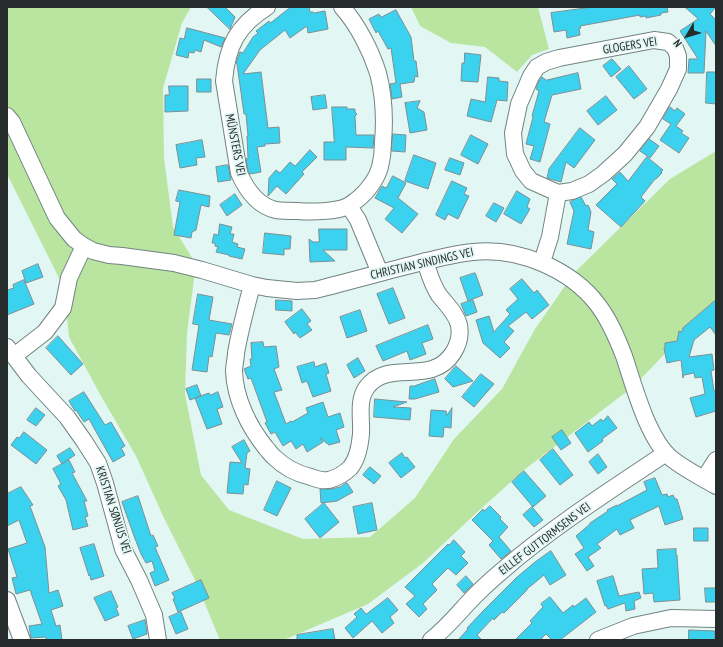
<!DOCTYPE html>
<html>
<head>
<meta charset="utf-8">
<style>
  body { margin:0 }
  #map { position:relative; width:723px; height:647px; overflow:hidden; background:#e2f6f3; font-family:"PT Sans Narrow",sans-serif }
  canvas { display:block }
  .frame { position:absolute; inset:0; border:8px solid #252c2b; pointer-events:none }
  .north { position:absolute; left:667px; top:16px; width:40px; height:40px; -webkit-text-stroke:3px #e2f6f3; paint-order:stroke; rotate:232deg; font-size:11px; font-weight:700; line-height:16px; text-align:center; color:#252c2b }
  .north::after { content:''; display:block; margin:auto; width:14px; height:18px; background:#252c2b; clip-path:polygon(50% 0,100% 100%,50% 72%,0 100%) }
</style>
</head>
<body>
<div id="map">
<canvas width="723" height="647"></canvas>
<div class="frame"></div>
<div class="north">N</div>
</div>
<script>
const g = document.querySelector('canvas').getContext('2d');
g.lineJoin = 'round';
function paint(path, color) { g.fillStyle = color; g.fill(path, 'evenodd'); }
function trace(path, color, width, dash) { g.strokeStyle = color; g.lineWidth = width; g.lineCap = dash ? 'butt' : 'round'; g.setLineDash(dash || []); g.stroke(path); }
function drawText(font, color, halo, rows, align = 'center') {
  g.font = font + ' "PT Sans Narrow",sans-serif'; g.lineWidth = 3.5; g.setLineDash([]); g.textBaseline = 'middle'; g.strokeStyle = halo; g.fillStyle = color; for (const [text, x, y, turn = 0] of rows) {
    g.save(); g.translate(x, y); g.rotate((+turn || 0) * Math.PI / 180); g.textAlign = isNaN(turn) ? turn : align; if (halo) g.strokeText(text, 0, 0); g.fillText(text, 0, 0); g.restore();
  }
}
paint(new Path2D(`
  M7 7H191L182 23 163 88 164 158 173 227 196 264 187 333 185 394 201 475 229 510 303 539 370 537 415 498 454 439 502 389 535 329 574 273 670 179 716 151V300L634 386 524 470 473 516 423 563 368 604 286 639 287 640H220L195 580 164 518 136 456 101 396 69 337 64 288 7 174Z
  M411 7H538L549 49 532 55 517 72 485 47 451 43 420 26Z`), '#b9e5a0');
const building = new Path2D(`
  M207 7H225L235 17 230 29Z
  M291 7H309L310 12H313L314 13 325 11 328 29 308 33 307 26 290 38 285 30 260 50 243 74 261 72 268 128 279 127 280 143 265 144V146L257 147 261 172 250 174 248 170 246 159 248 158 247 136H248L246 114H244L237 64 236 63 237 60 240 52 243 53 253 37 258 33 256 31 269 21 270 23Z
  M593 7H667L668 12 661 13V15L646 18V16L640 17V15L580 26 581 28H579L580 35 567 38 566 30 554 32 551 13Z
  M685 7H716L710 14 716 20V46L706 31 704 73H688L689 59H698L680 31 698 19Z
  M396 10 411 37 414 61H416L418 77 415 76 414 82 400 84 402 97 392 99 390 84 396 83 391 48 388 49 378 31 376 33 369 19 379 14 381 17Z
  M187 28 195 30 225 38 221 47 204 40 201 52 195 50 194 53 189 52 188 58 176 55 180 38 184 39Z
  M465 53 481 55 478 82 461 81 462 63H464Z
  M612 59 621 69 611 77 603 66Z
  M629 66 647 89 634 99 616 77Z
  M707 72H716V104L706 103Z
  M578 73 581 89 552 95 544 122 550 124 540 162 530 159 534 146 526 144 533 117 532 116 539 91 536 89 539 81 542 77 546 80Z
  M488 77 499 78V81L508 82 507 101 497 100 491 122 467 116 471 99 485 102Z
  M197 79H211V92H197Z
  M169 86H188V111L165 112V95H169Z
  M325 95 327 108 313 110 311 97Z
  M606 96 617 110 598 125 587 111Z
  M420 101 417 108 424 112 427 130 410 133 405 103Z
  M332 107H347V109H355V112L357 114 355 116 356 135H374L373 148 346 147V160H324V142H334Z
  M670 107 675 111 677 108 685 114 676 126 683 131 681 133 689 138 679 153 660 140 671 124 663 119Z
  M580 128 595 140 574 168 566 162 561 182 547 178 549 169Z
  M393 134 406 135 405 152 392 151Z
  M471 135 488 144 478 164 461 155Z
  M649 139 659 146 650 158 640 151Z
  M202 140 205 157 196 158 197 165 180 168 176 145Z
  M310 150 317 157 302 172 304 174 286 194 277 186 268 196 269 178 276 170 280 173 290 162 295 166Z
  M414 155 436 163 428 189 405 181Z
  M647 157 663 170 661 172 662 173 656 179H655L641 197 645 201 621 227 596 205 617 184 612 179 620 172 628 181Z
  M450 158 464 163 460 175 445 170Z
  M228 165 231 180 218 182 216 167Z
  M393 176 406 183 398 198 418 214 402 233 385 219 394 208 375 198 382 186 386 188Z
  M452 181 467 188 464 194 469 196 458 219 448 214 445 220 436 215Z
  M179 190 210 196 209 207 201 205 196 230 192 232 191 238 174 235 180 202 176 201Z
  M517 191 530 199 527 207 530 209 521 224 504 214Z
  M235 194 242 205 227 216 220 205Z
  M581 197 586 206 588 205 591 212 588 230 594 232 591 249 567 244 574 211 570 202Z
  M494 203 504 208 496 222 486 216Z
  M220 224 232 227 230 234H234L232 242 238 244 237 247 245 249 242 259 229 256V255L216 252 218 247 215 246V243H212L214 234 218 235Z
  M319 229H347V250H323L335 261 310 262 309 239 313 242H319Z
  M265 233 291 236 290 249H284V255L263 253Z
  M38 264 43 277 26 283 22 271Z
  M475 273 476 275 483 295 468 301 460 278Z
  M522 279 534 293 537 290 549 305 532 319 526 312 508 326 514 331 504 342 510 348 500 358 483 343 476 320 489 316 494 332 510 314 506 310 518 299 510 289Z
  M24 280 34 304 7 315V290L14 288 13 285Z
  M393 288 405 318 389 324 377 294Z
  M198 294 213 297 209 320 232 324 229 335 216 333 212 357 209 356 207 372 192 370 199 325 193 324Z
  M276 300 292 301V311L276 310Z
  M473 300 477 312 466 316 461 304Z
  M716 300V335L710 327 694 340 689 357 712 354 714 370 711 371 714 391 716 390V411L696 417 690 398 705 394 702 377 695 378 694 373 684 375 683 378 681 360 667 363 664 348 665 347V343L677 341 679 331 682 332 683 328Z
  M302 309 311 321 307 324 312 330 300 338 295 332 294 334 285 322Z
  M360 310 367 331 347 338 340 317Z
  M428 325 433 339 422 343 426 354 410 360 407 351 383 361 376 346Z
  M58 336 83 364 71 375 46 348Z
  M263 342 264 347 276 346 279 367 274 369 282 390 274 392 286 424 291 421 292 422 308 413 306 408 323 402 328 417 340 413 344 427 336 430 340 442 329 445 320 438 323 442 307 452 303 444 296 449 291 441 283 446 275 432 271 434 265 423 267 422 251 378 248 379 244 369 251 366 250 359H252L251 343Z
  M358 358 365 371 354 378 347 365Z
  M314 362 315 367 326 363 329 373 326 374 331 391 313 397 307 381 302 383 297 367Z
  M456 366 473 381 453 387 445 379Z
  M481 374 494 384 474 407 462 397Z
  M435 379 439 392 415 399H409L410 386H414Z
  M197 385 201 396 190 400 186 389Z
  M84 392 105 425 111 422 125 446 121 448 125 455 113 462 89 419 84 422 76 410 75 411 69 401Z
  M218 392 223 407 217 409 222 424 207 429 195 398 209 393 210 395Z
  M375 399 407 402 393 407 411 408 410 420 374 417Z
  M36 408 45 415 36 426 27 420Z
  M452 408 451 428 444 427 443 437 429 436 431 410 446 411 447 415Z
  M608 416 617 428 602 439 603 441 588 452 575 433 589 422 592 426 601 419 603 421Z
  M562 430 571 443 561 450 552 437Z
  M24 432 47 450 36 464 11 445 17 437 19 438Z
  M244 440 250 451 247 453 245 468 250 469 248 485 244 484 243 494 227 493 230 462 242 463 232 447Z
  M70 448 75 455 62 464 57 456Z
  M553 449 573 475 560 485 540 460Z
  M402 453 405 458 407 457 415 467 401 478 389 463Z
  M598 454 607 467 598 474 589 462Z
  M69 460 75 472 72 473 87 501H84L88 516 85 517 88 526 73 530 66 500 58 486 61 484 53 469Z
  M370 467 381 476 374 484 363 475Z
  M524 471 546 496 533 507 512 482Z
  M655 478 662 495 667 494 668 497 673 495 675 499H677L683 519 665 525 659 506 630 520 634 528 620 535 617 529 597 544 601 548 588 557 594 566 587 571 575 554 584 548 576 536 590 524V523L608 511 607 510 617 505V506L647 490 644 482Z
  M277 481 291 488 277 516 264 510Z
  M347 483 353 492 337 501 321 503 320 489H332L340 487Z
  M21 487 33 505 30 506 45 547 49 593 58 590 63 606 51 610 56 626 60 625 62 640H46V637L31 638 29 626 42 624 30 590 16 594 12 578 17 577 8 549 27 543 19 520 7 526V494Z
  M138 496 151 536 153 535 158 546 155 547 169 580 155 586 150 573 155 571 152 561 146 563 141 554 134 536 122 502Z
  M324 503 339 522 320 538 305 519Z
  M372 503 377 530 358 534 353 507Z
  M490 506 501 517 500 519 508 527 499 537 511 551 501 559 489 545 493 541 472 520 483 509 484 511Z
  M532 507 543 520 534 527 523 515Z
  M694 528H708V541H694Z
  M454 540 465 552 461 556 468 563 456 575 448 568 432 584 437 590 423 604 427 609 419 617 406 604 415 596 405 587 448 544 449 545Z
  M94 544 104 576 91 580 90 575 89 576 80 548Z
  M676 549V555H677L680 600 654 602 653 593 644 594 642 569 658 568 657 550Z
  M551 551 566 575 550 585 544 575 527 589V590L504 613 502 612 494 620 493 618 477 635 482 640H458L468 629 467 628 483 611 516 578 535 562Z
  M466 576 473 584 464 593 457 585Z
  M613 576 619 596 639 592 641 598 634 601 635 609 626 611 625 603 608 609 606 605 605 606 597 581Z
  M201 580 209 598 178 612 173 599 175 598 172 593Z
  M705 588H716V602H706Z
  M111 591 118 607 116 608 119 615 105 621 94 598Z
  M550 597 563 613 573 605 574 607 586 598 596 612 560 640H552L546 634 540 640H515L532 623 530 621 543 607 541 604Z
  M388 598 398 610 390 617 394 623 382 633 372 621 353 638 345 628 357 617 354 614 361 608 366 614Z
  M181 612 188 629 176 634 169 617Z
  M145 620 147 634 133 639 128 626Z
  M333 629 335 640H297V635Z
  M689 630 715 631V640H689Z`);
paint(building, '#3ad2ee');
trace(building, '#7d8f93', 1);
const minor = new Path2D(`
  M267 7C237 26 227 46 224 81L239 173C246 189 258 206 276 210 283 211 290 211 297 211 310 212 337 212 348 206 352 204 355 201 358 199 368 191 377 178 380 167 382 159 383 151 383 142 385 119 384 96 378 73 371 51 358 25 342 7
  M654 40 668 42 675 48 678 56V69L669 89 647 127 625 154 603 174 589 184 572 191 558 193 531 181 523 171 515 154 513 133 519 104 531 76 537 67 546 62 559 58Z
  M7 116 12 122 57 218 74 239 84 246 93 251 109 255 122 256 174 263 202 270 252 285 267 288 297 291 315 290C347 282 379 273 411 265 431 260 452 254 473 252 518 247 571 269 598 305 610 321 617 338 624 356 634 386 648 440 672 459 686 470 701 477 716 486
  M349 206 358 220 380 273
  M542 262 550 237 558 193
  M252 285C246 308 240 330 236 353 236 359 234 365 234 371 235 399 249 427 266 448 269 451 271 455 274 457 284 467 298 474 311 477 316 479 324 481 329 480 336 478 345 473 350 468 357 460 360 445 361 434 362 419 357 400 367 387 389 358 431 387 453 353 459 344 461 336 459 325 456 313 446 304 439 295 432 285 429 273 425 261
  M7 347 29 376 67 417 84 441 98 463 105 483 123 549 139 580 154 615 158 640
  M14 356 45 332 63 308 69 278 84 246
  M704 479 716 460
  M7 600 22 640
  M431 640C445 629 456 616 467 604 478 592 491 580 503 570 554 526 611 490 666 453
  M598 640 633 626 671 618 716 619`);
trace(minor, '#718380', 18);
trace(minor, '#fff', 16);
drawText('12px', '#252c2b', '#e2f6f3', [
  ["GLOGERS VEI",630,46,-9],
  ["MÜNSTERS VEI",235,145,79],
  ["CHRISTIAN SINDINGS VEI",422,264,-13],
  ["KRISTIAN SØNJUS VEI",113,510,72],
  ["EILLEF GUTTORMSENS VEI",545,539,-37]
]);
</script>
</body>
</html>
